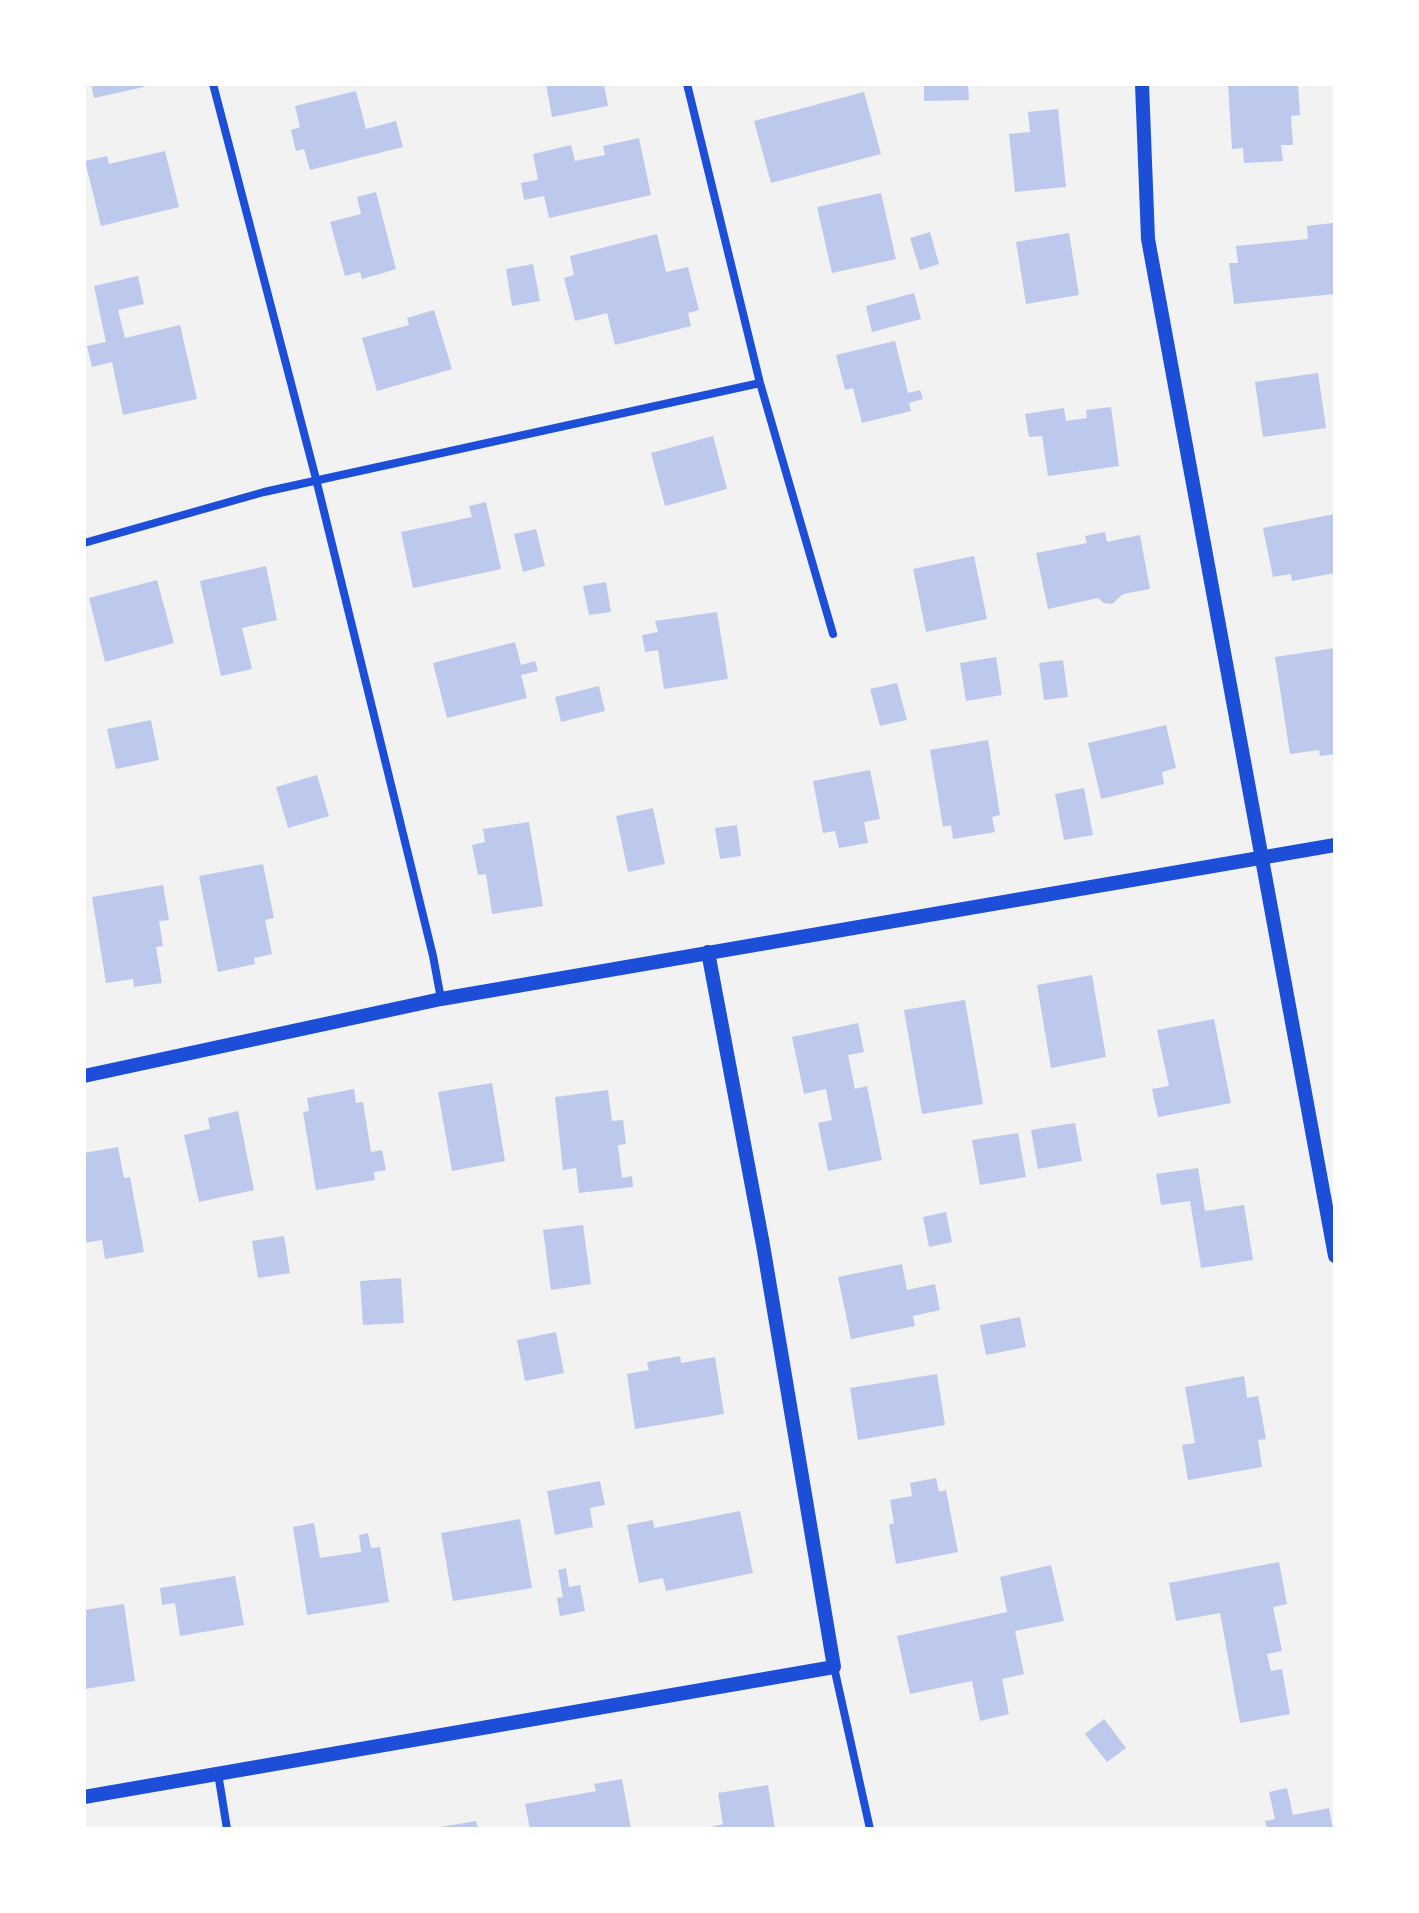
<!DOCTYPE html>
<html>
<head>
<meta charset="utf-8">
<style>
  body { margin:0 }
  #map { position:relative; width:1419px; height:1913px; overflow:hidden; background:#f2f2f2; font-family:"DejaVu Sans",sans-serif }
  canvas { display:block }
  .frame { position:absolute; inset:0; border:86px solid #fff; pointer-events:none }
</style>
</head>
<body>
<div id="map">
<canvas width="1419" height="1913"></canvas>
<div class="frame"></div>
</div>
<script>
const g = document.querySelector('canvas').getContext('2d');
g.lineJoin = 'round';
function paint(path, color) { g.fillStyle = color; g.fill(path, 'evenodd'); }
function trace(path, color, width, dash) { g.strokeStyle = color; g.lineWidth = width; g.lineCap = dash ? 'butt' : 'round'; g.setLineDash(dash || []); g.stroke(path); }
paint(new Path2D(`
  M91 84H143L144 87 94 98Z
  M546 84H604L608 106 552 117Z
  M924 84H968L969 100 924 101Z
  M1298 84 1300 115 1291 116 1293 145H1281L1283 161 1244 163 1243 148 1232 149 1228 85Z
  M356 91 366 129 396 121 403 147 310 170 304 149 296 151 291 130 300 127 295 106Z
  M864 92 881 154 771 183 754 121Z
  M1058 109 1066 187 1015 192 1009 134 1030 132 1028 112Z
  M639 138 651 195 549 218 544 196 524 200 521 183 538 180 533 154 571 145 575 161 605 155 603 146Z
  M165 151 179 207 101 226 85 161 107 156 109 164Z
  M376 192 396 269 362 279 360 272 345 276 330 222 361 214 357 197Z
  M881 193 896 259 832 273 817 207Z
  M1333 223 1335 294 1234 304 1229 263H1238L1236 246 1308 239 1307 226Z
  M930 232 939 264 920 270 910 238Z
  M1069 233 1079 295 1026 304 1016 242Z
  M657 234 666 272 688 267 699 310 688 313 691 326 615 345 607 313 575 321 564 278 574 275 570 256Z
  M533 264 540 301 512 306 506 269Z
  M138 276 144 304 118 310 125 338 180 325 197 399 123 415 112 362 92 367 87 346 106 342 94 286Z
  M914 293 921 319 872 332 866 306Z
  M434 310 452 369 377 391 362 338 409 325 407 318Z
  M895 341 908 393 920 390 923 399 909 403 911 411 862 423 853 388 845 390 836 355Z
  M1318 373 1326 428 1263 437 1255 382Z
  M1111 407 1119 466 1048 476 1042 436 1029 437 1025 414 1064 408 1066 421 1087 418 1086 410Z
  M713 436 727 489 665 506 651 453Z
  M486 502 501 569 413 588 401 532 472 517 469 506Z
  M1335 514V573L1292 581 1291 574 1273 577 1263 528Z
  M536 529 545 566 523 572 514 534Z
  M1105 532 1107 542 1140 535 1150 589 1123 594 1112 604 1104 603 1098 598 1048 609 1036 553 1087 543 1085 536Z
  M974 556 987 619 926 632 913 569Z
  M266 566 277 620 242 628 252 669 221 676 200 581Z
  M157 580 174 643 105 662 89 598Z
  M606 582 611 612 589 615 583 586Z
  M717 612 728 679 664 689 658 650 645 652 642 635 658 632 655 621Z
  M515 642 521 665 535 661 538 671 521 675 527 698 447 718 433 663Z
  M1335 648V754L1320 756 1319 750 1290 754 1275 657Z
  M996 657 1002 695 966 701 960 663Z
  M1063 660 1068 697 1044 700 1039 663Z
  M897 683 907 720 880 726 870 689Z
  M599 686 605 711 561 722 555 697Z
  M151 720 159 760 116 769 107 729Z
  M1166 725 1176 768 1162 772 1164 784 1101 799 1088 743Z
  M988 740 1000 815 992 817 995 832 953 839 951 825 943 827 930 750Z
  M870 770 880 819 864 822 868 843 839 848 835 831 823 833 813 781Z
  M317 775 329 816 288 828 276 787Z
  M1084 788 1093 835 1064 840 1055 794Z
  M653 808 665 864 628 872 616 816Z
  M529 822 543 906 492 914 486 874 478 875 472 845 485 842 483 829Z
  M737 825 741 856 720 859 715 828Z
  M263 864 274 918 265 920 272 954 254 958 255 964 218 972 199 876Z
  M163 885 169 920 159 921 163 946 156 947 162 983 134 987 133 979 106 983 92 897Z
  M1092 975 1106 1057 1051 1068 1037 985Z
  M965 1000 983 1104 922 1114 904 1010Z
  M1214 1019 1231 1103 1158 1117 1152 1089 1169 1086 1157 1030Z
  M858 1023 864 1052 848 1055 855 1089 867 1086 882 1160 828 1171 818 1123 832 1120 826 1089 804 1094 792 1037Z
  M492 1083 505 1161 452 1171 438 1092Z
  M354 1089 356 1103 363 1102 371 1152 382 1150 386 1170 374 1172 375 1180 316 1190 303 1112 309 1111 307 1098Z
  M608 1090 612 1121 623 1120 626 1144 618 1145 622 1178 632 1176 633 1187 579 1193 576 1168 563 1170 555 1097Z
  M238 1111 254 1190 199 1202 184 1135 210 1129 208 1118Z
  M1075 1123 1082 1161 1038 1169 1031 1130Z
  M1018 1133 1026 1177 980 1185 972 1140Z
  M118 1147 124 1178 130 1177 144 1252 105 1259 102 1240 84 1243V1153Z
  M1198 1168 1205 1211 1244 1205 1253 1260 1201 1268 1190 1201 1161 1205 1156 1174Z
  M946 1212 952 1242 929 1247 923 1217Z
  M583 1225 591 1284 551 1290 543 1230Z
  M284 1236 290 1273 258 1278 252 1241Z
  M902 1264 907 1290 935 1284 940 1310 913 1316 915 1326 851 1339 838 1277Z
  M401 1278 404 1323 363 1325 360 1281Z
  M1020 1317 1026 1347 986 1355 980 1325Z
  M556 1332 564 1373 525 1381 517 1340Z
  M680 1356 681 1363 715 1357 724 1414 635 1429 627 1374 649 1370 647 1362Z
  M937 1374 945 1425 858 1440 850 1388Z
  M1244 1376 1247 1398 1258 1396 1266 1439 1258 1440 1262 1467 1188 1480 1182 1445 1195 1443 1185 1387Z
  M936 1478 939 1492 946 1490 958 1552 896 1564 889 1525 894 1523 890 1500 912 1496 910 1483Z
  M600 1481 605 1505 590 1508 593 1527 555 1535 547 1491Z
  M740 1511 753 1573 666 1591 663 1578 639 1583 627 1525 653 1520 654 1528Z
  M520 1519 532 1588 453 1601 441 1533Z
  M314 1523 320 1558 361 1552 359 1535 368 1533 371 1548 380 1547 389 1602 307 1615 293 1527Z
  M1279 1562 1287 1604 1273 1607 1282 1651 1267 1654 1271 1671 1282 1669 1290 1714 1240 1723 1220 1613 1176 1621 1169 1583Z
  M1051 1565 1064 1621 1015 1631 1024 1674 1002 1679 1009 1714 980 1721 972 1681 910 1694 897 1636 1007 1612 1000 1577Z
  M566 1568 569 1587 580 1585 585 1611 560 1616 557 1598 563 1597 558 1570Z
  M235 1576 244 1625 180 1636 175 1603 162 1605 160 1588Z
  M124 1604 135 1681 85 1689 84 1610Z
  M1104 1719 1126 1748 1107 1762 1085 1734Z
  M622 1779 631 1829H530L525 1804 596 1791 594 1784Z
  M768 1785 775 1829H702L723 1824 718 1793Z
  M1287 1788 1293 1815 1329 1808 1333 1829H1267L1265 1821 1275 1819 1269 1792Z
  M476 1821 478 1829H440V1827Z`), '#bdc9ec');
trace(new Path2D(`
  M213 84 316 479 433 956 441 999
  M687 84 760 383 833 634
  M84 543 264 492 760 383
  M834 1667 870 1829
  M218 1773 227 1829`), '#1d4ed8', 8);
trace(new Path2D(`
  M1142 84 1148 239 1335 1256
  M84 1076 441 999 1335 845
  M84 1797 834 1667 763 1245 708 952`), '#1d4ed8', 14);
</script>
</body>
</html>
